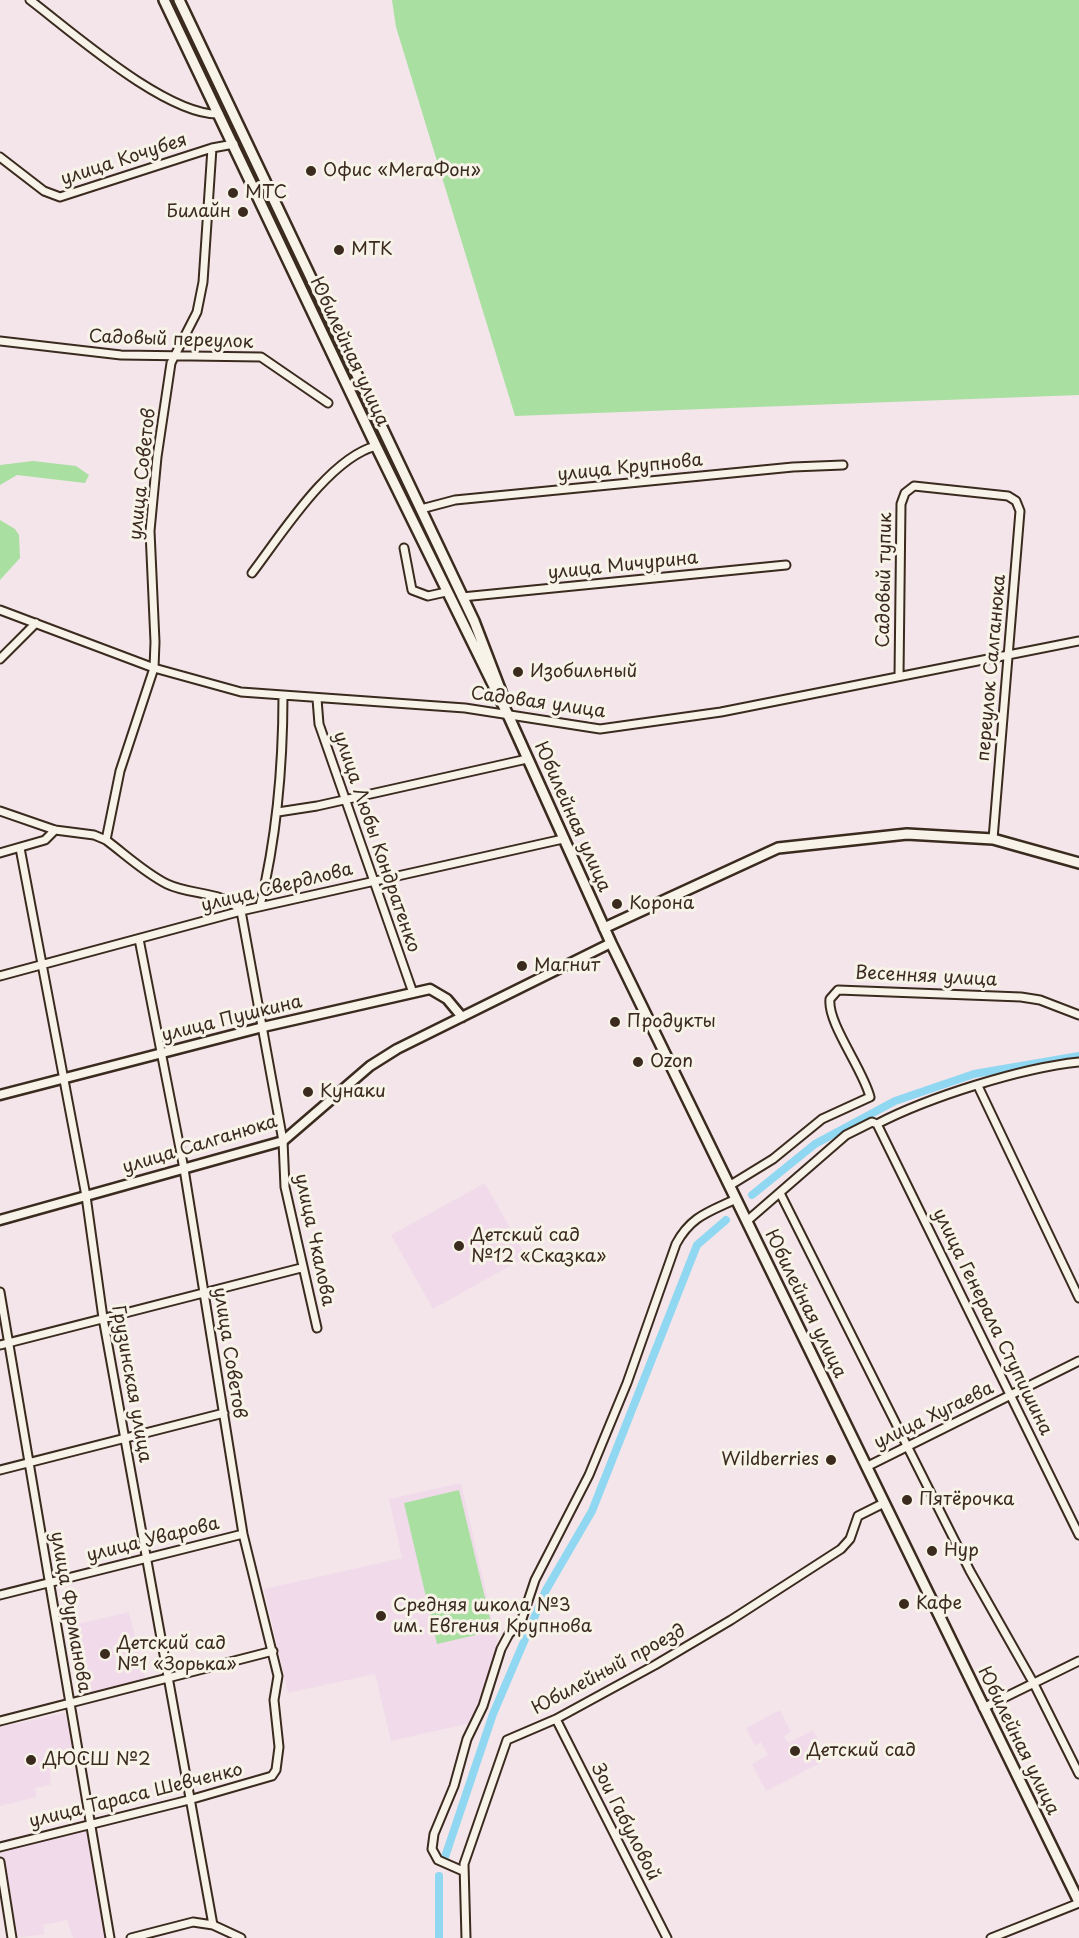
<!DOCTYPE html>
<html>
<head>
<meta charset="utf-8">
<style>
  body { margin:0 }
  canvas { display:block; background:#f3e5e9 }
</style>
</head>
<body>
<canvas width="1079" height="1938"></canvas>
<script>
const g = document.querySelector('canvas').getContext('2d');
g.lineJoin = 'round';
function paint(path, color) { g.fillStyle = color; g.fill(path, 'evenodd'); }
function trace(path, color, width, dash) { g.strokeStyle = color; g.lineWidth = width; g.lineCap = dash ? 'butt' : 'round'; g.setLineDash(dash || []); g.stroke(path); }
function drawText(font, color, halo, rows, align = 'center') {
  g.font = font + ' "Playpen Sans",sans-serif'; g.lineWidth = 6; g.setLineDash([]); g.textBaseline = 'middle'; g.strokeStyle = halo; g.fillStyle = color; for (const [text, x, y, turn = 0] of rows) {
    g.save(); g.translate(x, y); g.rotate((+turn || 0) * Math.PI / 180); g.textAlign = isNaN(turn) ? turn : align; if (halo) g.strokeText(text, 0, 0); g.fillText(text, 0, 0); g.restore();
  }
}
paint(new Path2D(`
  M485 1183 526 1257 433 1309 391 1235Z
  M461 1483 498 1644 471 1723 391 1741 375 1674 288 1693 264 1589 402 1558 389 1499Z
  M129 1612 146 1681 82 1696 65 1627Z
  M780 1710 791 1732 784 1736 788 1743 813 1730 828 1759 766 1791 752 1764 768 1755 761 1742 755 1746 746 1728Z
  M65 1713 76 1758 49 1762 51 1785 35 1788 37 1797 0 1806V1727Z
  M87 1829 105 1938H73L67 1920 43 1925 45 1934 15 1938 0 1850Z`), '#f1dbea');
paint(new Path2D(`
  M392 0H1079V395L515 416 396 27Z
  M33 461 76 466 89 475 85 483 17 475 0 485V465Z
  M0 520 15 529 19 535 20 558 0 580Z
  M459 1490 493 1631 437 1644 404 1503Z`), '#aadfa2');
trace(new Path2D(`
  M752 1195 815 1144 895 1101 974 1074 1079 1056
  M445 1857 493 1714 546 1590 592 1511 697 1245 726 1220
  M439 1938V1876`), '#90d7f1', 8);
const minor = new Path2D(`
  M30 0C72 32 167 116 219 114
  M0 157 44 191 60 197 212 148 234 144
  M0 341 121 355 261 357 328 403
  M421 509 455 500 793 467 843 465
  M404 548 412 590 428 596 446 592
  M252 573C281 535 329 458 376 446
  M462 597 786 565
  M0 610 154 668 241 692 465 708 600 729 721 712 1079 641
  M0 659 36 623
  M899 676 901 504 905 493 914 486 1008 496 1016 501 1020 511 993 839
  M317 699 319 724 413 993
  M0 811 55 830 94 835 106 840C126 855 145 873 167 884 192 896 222 890 241 911L283 1141 285 1187 317 1328
  M278 812 317 806 527 759
  M106 840 120 771 154 668 155 642 150 531 157 457 171 363 197 312 203 282 212 148
  M20 848 86 1196 103 1318 213 1925
  M0 853 45 840 55 830
  M260 906C277 836 283 767 283 695
  M0 976 241 911 563 839
  M978 1086 1079 1298
  M877 1124 1079 1535
  M729 1186 773 1159 822 1119 870 1097C863 1069 827 1023 830 999L838 990 1021 997 1040 1000 1079 1015
  M780 1193 970 1571 1034 1684 1079 1774
  M747 1221 846 1135 872 1122 877 1124C929 1097 1021 1068 1079 1062
  M0 1292 110 1938
  M0 1345 301 1268
  M866 1467 1079 1361
  M0 1470 224 1413
  M0 1595 243 1534
  M983 1708 1079 1661
  M556 1719 667 1938
  M0 1721 273 1651
  M0 1847 189 1800 272 1776 276 1770 279 1747 274 1700 278 1676 243 1534 184 1169 139 939
  M0 1862 12 1938
  M463 1871 438 1860 432 1849 434 1834 454 1786 467 1739 483 1706 501 1649 509 1634 521 1622 535 1580 589 1475 627 1383 676 1244C691 1216 709 1212 736 1199
  M131 1938 193 1922 213 1925 241 1938
  M466 1938 464 1864 507 1740 556 1719 655 1665 731 1620 841 1549 850 1539 858 1516 884 1503
  M991 1938 1079 1903`);
const tertiary = new Path2D(`
  M0 1095 263 1027 430 989 447 999 462 1017
  M0 1220 283 1141 370 1066 397 1049 611 943`);
const secondary = new Path2D(`
  M164 0 376 446 509 717 611 943 1079 1902
  M179 0 474 621 502 694
  M604 928 778 848 907 834 993 839 1079 863`);
trace(minor, '#3b2a1e', 11);
trace(tertiary, '#3b2a1e', 13);
trace(secondary, '#3b2a1e', 14);
trace(minor, '#f7f3e8', 7);
trace(tertiary, '#f7f3e8', 8);
trace(secondary, '#f7f3e8', 9);
for (const [x, y, r, color] of [
  [311,171,6,"#3b2a1e"],
  [233,193,6,"#3b2a1e"],
  [243,212,6,"#3b2a1e"],
  [339,250,6,"#3b2a1e"],
  [518,672,6,"#3b2a1e"],
  [617,904,6,"#3b2a1e"],
  [522,966,6,"#3b2a1e"],
  [615,1022,6,"#3b2a1e"],
  [638,1062,6,"#3b2a1e"],
  [308,1092,6,"#3b2a1e"],
  [459,1246,6,"#3b2a1e"],
  [831,1460,6,"#3b2a1e"],
  [907,1500,6,"#3b2a1e"],
  [932,1551,6,"#3b2a1e"],
  [904,1604,6,"#3b2a1e"],
  [381,1616,6,"#3b2a1e"],
  [105,1654,6,"#3b2a1e"],
  [795,1751,6,"#3b2a1e"],
  [31,1760,6,"#3b2a1e"]
]) { const dot = new Path2D(); dot.arc(x, y, r, 0, 2 * Math.PI); g.fillStyle = color; g.fill(dot); trace(dot, '#f7f3e8', 2); }
drawText('18px', '#3b2a1e', '#f7f3e8', [
  ["улица Кочубея",124,160,-18],
  ["Садовый переулок",171,340,2],
  ["Юбилейная улица",349,352,65],
  ["улица Крупнова",630,468,-6],
  ["улица Советов",143,474,-84],
  ["улица Мичурина",623,566,-6],
  ["Садовый тупик",885,580,-89],
  ["переулок Салганюка",992,668,-85],
  ["Садовая улица",538,703,8],
  ["Юбилейная улица",572,817,66],
  ["улица Любы Кондратенко",376,842,71],
  ["улица Свердлова",277,888,-14],
  ["Весенняя улица",926,977,3],
  ["улица Пушкина",232,1019,-14],
  ["улица Салганюка",200,1145,-17],
  ["улица Чкалова",314,1240,78],
  ["Юбилейная улица",805,1304,64],
  ["улица Генерала Ступишина",992,1322,64],
  ["улица Советов",229,1353,81],
  ["Грузинская улица",131,1384,80],
  ["улица Хугаева",934,1416,-26],
  ["улица Уварова",153,1540,-14],
  ["улица Фурманова",70,1612,80],
  ["Юбилейный проезд",609,1670,-28],
  ["Юбилейная улица",1018,1741,64],
  ["улица Тараса Шевченко",136,1796,-14],
  ["Зои Габуловой",625,1822,63]
]);
drawText('18px', '#3b2a1e', '#f7f3e8', [
  ["Офис «МегаФон»",323,171],
  ["МТС",245,193],
  ["Билайн",231,212,"right"],
  ["МТК",351,250],
  ["Изобильный",530,672],
  ["Корона",629,904],
  ["Магнит",534,966],
  ["Продукты",627,1022],
  ["Ozon",650,1062],
  ["Кунаки",320,1092],
  ["Детский сад",471,1236],
  ["№12 «Сказка»",471,1257],
  ["Wildberries",819,1460,"right"],
  ["Пятёрочка",919,1500],
  ["Нур",944,1551],
  ["Кафе",916,1604],
  ["Средняя школа №3",393,1606],
  ["им. Евгения Крупнова",393,1627],
  ["Детский сад",117,1644],
  ["№1 «Зорька»",117,1665],
  ["Детский сад",807,1751],
  ["ДЮСШ №2",43,1760]
], 'left');
</script>
</body>
</html>
